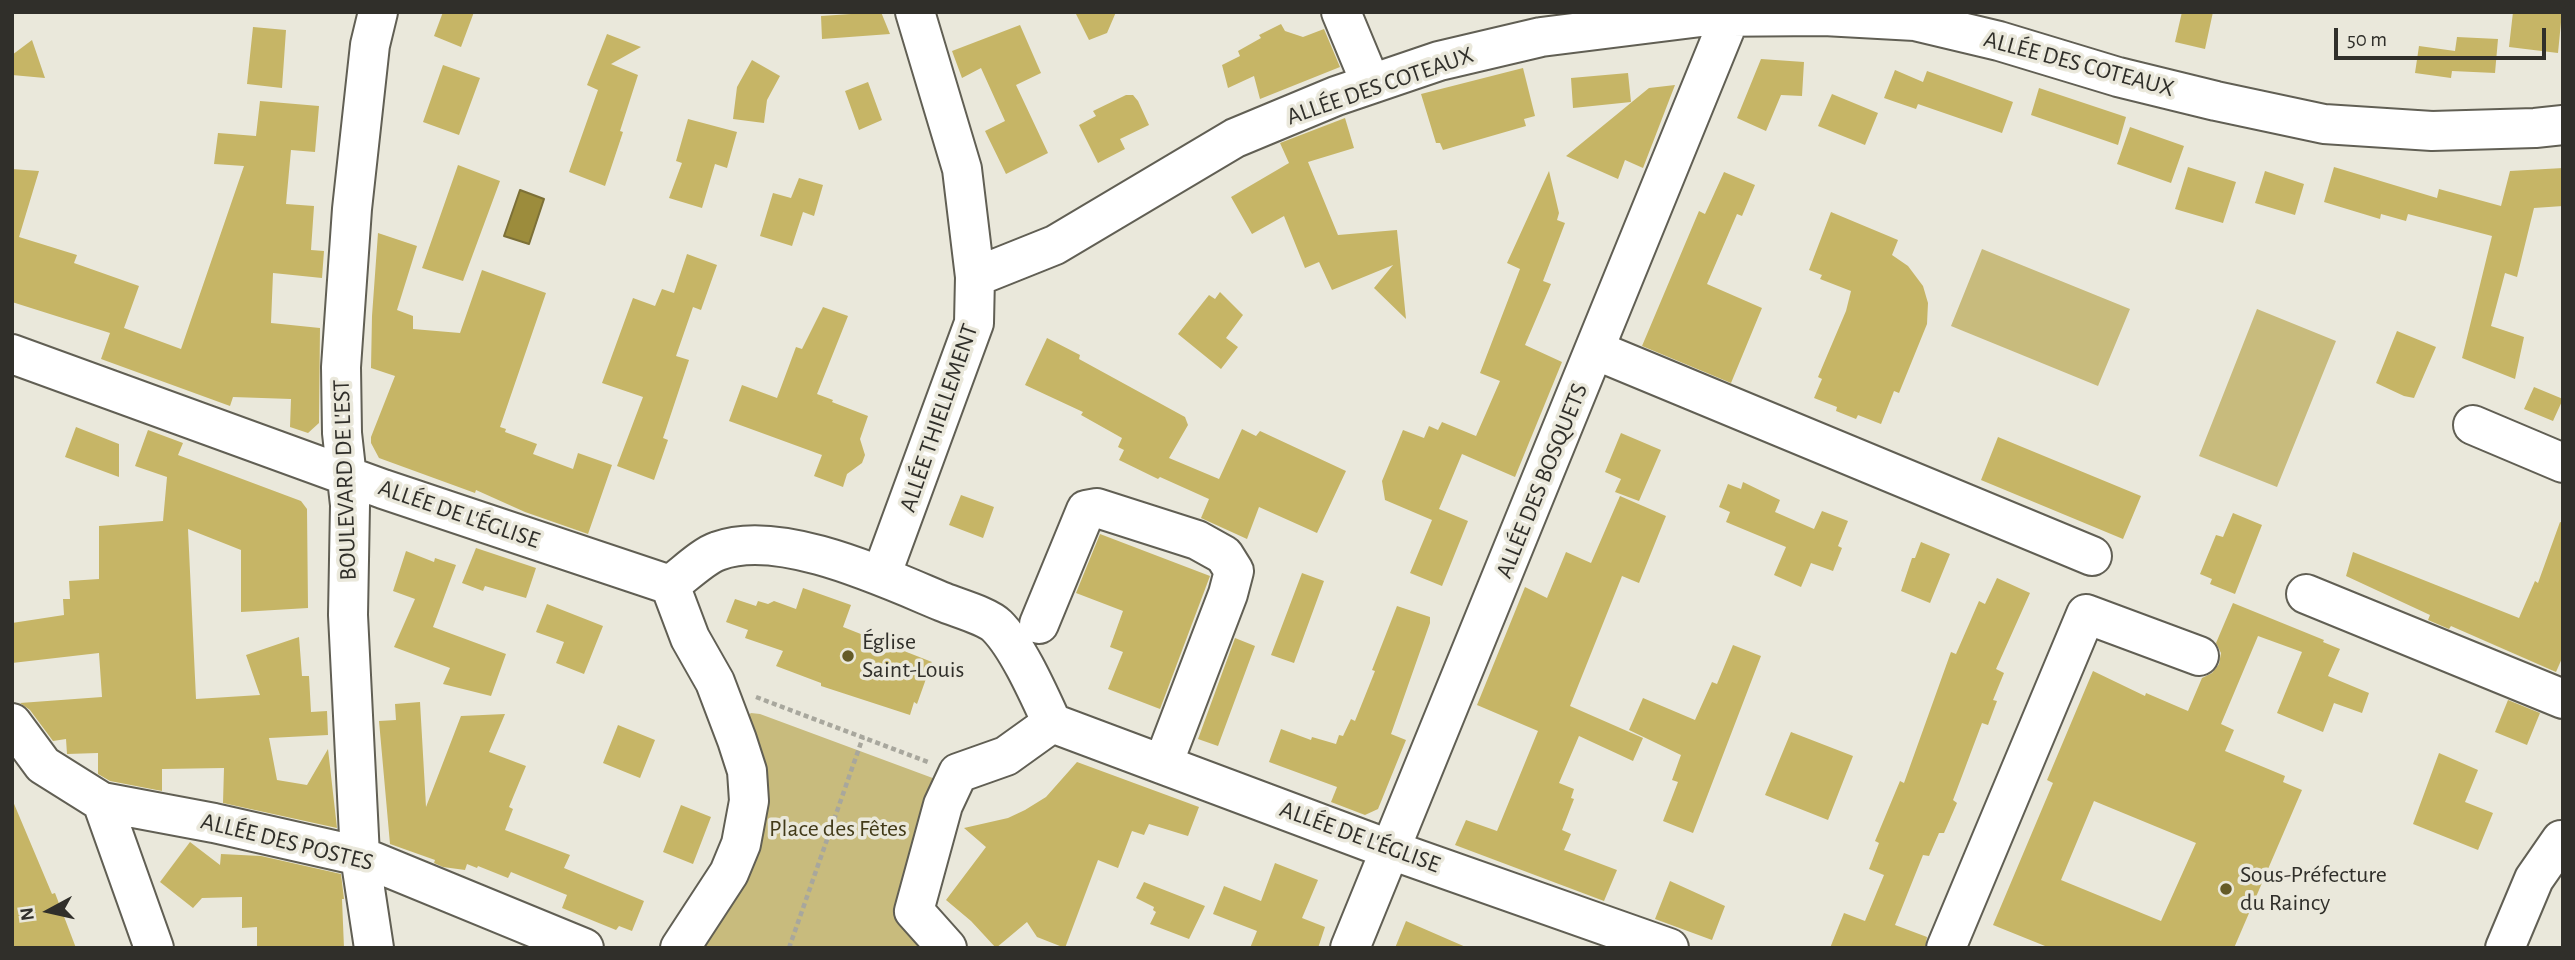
<!DOCTYPE html>
<html>
<head>
<meta charset="utf-8">
<style>
  body { margin:0 }
  #map { position:relative; width:2575px; height:960px; overflow:hidden; background:#eae8db; font-family:"Alegreya Sans",sans-serif }
  canvas { display:block }
  .frame { position:absolute; inset:0; border:14px solid #302f2a; pointer-events:none }
  .north { position:absolute; left:14px; top:876px; width:70px; height:70px; -webkit-text-stroke:5px #eae8db; paint-order:stroke; rotate:262deg; font-size:19px; font-weight:700; line-height:28px; text-align:center; color:#302f2a }
  .north::after { content:''; display:block; margin:auto; width:24px; height:32px; background:#302f2a; clip-path:polygon(50% 0,100% 100%,50% 72%,0 100%) }
  .scale { position:absolute; left:2334px; top:28px; width:212px; height:32px; box-sizing:border-box; border:4px solid #302f2a; border-top:0; padding-left:9px; font-size:21px; line-height:24px; white-space:nowrap; color:#302f2a; -webkit-text-stroke:5px #eae8db; paint-order:stroke }
</style>
</head>
<body>
<div id="map">
<canvas width="2575" height="960"></canvas>
<div class="frame"></div>
<div class="north">N</div>
<div class="scale">50 m</div>
</div>
<script>
const g = document.querySelector('canvas').getContext('2d');
g.lineJoin = 'round';
function paint(path, color) { g.fillStyle = color; g.fill(path, 'evenodd'); }
function trace(path, color, width, dash) { g.strokeStyle = color; g.lineWidth = width; g.lineCap = dash ? 'butt' : 'round'; g.setLineDash(dash || []); g.stroke(path); }
function drawText(font, color, halo, rows, align = 'center') {
  g.font = font + ' "Alegreya Sans",sans-serif'; g.lineWidth = 7; g.setLineDash([]); g.textBaseline = 'middle'; g.strokeStyle = halo; g.fillStyle = color; for (const [text, x, y, turn = 0] of rows) {
    g.save(); g.translate(x, y); g.rotate((+turn || 0) * Math.PI / 180); g.textAlign = isNaN(turn) ? turn : align; if (halo) g.strokeText(text, 0, 0); g.fillText(text, 0, 0); g.restore();
  }
}
paint(new Path2D(`
  M1982 249 2130 309 2098 386 1951 326Z
  M2257 309 2336 341 2277 487 2199 456Z
  M751 713 760 714 938 780 934 948H691L740 874 745 718Z`), '#c8bb7d');
const water = new Path2D(`
  M520 190 544 199 529 244 504 236Z`);
paint(water, '#9c8c3c');
trace(water, '#7c7037', 2);
paint(new Path2D(`
  M443 12H474L461 47 434 36Z
  M881 12 890 34 822 39 821 16Z
  M1075 12H1116L1107 33 1089 40Z
  M2182 12H2213L2205 49 2175 42Z
  M2513 12H2562L2558 53 2509 47Z
  M1281 24 1285 31 1303 37 1324 29 1340 67 1260 99 1254 76 1228 88 1222 65 1240 56 1238 51 1261 38 1259 35Z
  M1020 25 1041 73 1016 85 1048 153 1006 174 985 131 1005 121 981 68 962 78 952 51Z
  M253 27 286 30 282 88 247 84Z
  M607 34 641 47 611 64 638 75 620 131 623 132 605 186 569 172 598 90 587 85Z
  M2457 37 2498 39 2495 73 2452 71 2451 78 2415 73 2419 46 2455 51Z
  M32 40 45 78 12 75V55Z
  M1761 59 1804 62 1802 96 1781 95 1766 131 1737 118Z
  M752 60 780 76 767 100 764 123 733 119 737 87Z
  M443 65 480 78 459 135 423 122Z
  M1523 68 1535 116 1524 119 1526 126 1443 150 1440 143H1436L1421 94Z
  M1895 70 1923 82 1927 71 2013 102 2002 133 1918 104 1916 109 1884 98Z
  M1628 73 1631 102 1573 108 1571 78Z
  M868 82 882 120 859 130 845 91Z
  M1675 85 1643 168 1625 160 1618 179 1566 156 1649 88Z
  M2039 88 2126 117 2118 145 2031 115Z
  M1832 94 1878 113 1865 145 1818 126Z
  M1126 95H1133L1138 101 1149 125 1120 139 1125 149 1098 163 1079 125 1096 116 1093 111Z
  M260 101 319 106 315 152 291 150 286 204 314 206 311 250 324 251 322 278 273 273 271 323 320 328 319 423 308 433 290 427 291 399 233 397 230 406 101 359 110 333 12 302V169L39 171 19 237 77 255 74 263 139 286 124 328 181 349 244 166 214 164 218 133 256 136Z
  M1345 118 1354 148 1308 162 1338 235 1397 230 1406 319 1374 288 1393 265 1332 290 1319 262 1305 268 1284 216 1252 234 1231 197 1289 163 1280 143Z
  M688 119 737 132 727 168 715 164 702 208 669 198 682 163 676 161Z
  M2130 127 2184 146 2171 183 2117 164Z
  M458 165 500 181 463 281 422 268Z
  M2188 167 2236 182 2223 223 2175 209Z
  M2334 167 2437 198 2439 189 2501 206 2510 171 2563 168V206L2534 208 2517 277 2505 273 2491 326 2524 337 2515 379 2462 358 2492 236 2408 214 2406 221 2381 214 2380 219 2324 202Z
  M1549 171 1559 213 1557 220 1565 223 1543 281 1551 284 1525 345 1562 362 1515 477 1462 454 1439 509 1468 521 1442 586 1410 573 1432 520 1385 500 1382 481 1403 430 1424 438 1429 426 1438 430 1442 422 1476 436 1500 381 1480 373 1520 269 1507 263Z
  M2265 171 2304 184 2295 215 2255 203Z
  M1724 172 1755 185 1742 216 1737 214 1707 284 1762 308 1731 383 1642 346 1699 211 1705 214Z
  M799 178 823 185 814 216 803 212 792 246 760 236 773 193 791 198Z
  M1831 212 1898 240 1892 255 1908 266 1923 286 1928 303 1927 324 1899 393 1894 391 1881 424 1858 415 1856 419 1836 411 1837 407 1814 398 1822 379 1818 377 1846 311 1851 291 1820 279 1822 275 1809 270Z
  M378 233 417 246 397 310 413 316V329L460 333 482 270 546 293 500 427 506 429 505 432 537 444 533 454 573 469 578 453 612 465 588 534 525 512 476 490 475 493 379 458 371 443V437L395 376 371 368 372 316Z
  M687 254 717 265 701 310 693 307 676 356 689 360 663 438 668 440 654 480 617 466 643 397 602 383 633 298 655 306 662 289 674 293Z
  M1220 292 1243 315 1226 338 1238 347 1221 369 1178 334 1209 295 1215 299Z
  M823 307 848 316 817 394 833 400 832 402 868 416 860 439 865 455 862 463 847 474 843 487 814 476 822 455 729 421 742 385 777 398 796 347 802 349Z
  M2397 331 2436 347 2414 398 2404 396 2376 383Z
  M1047 338 1080 355 1079 359 1185 417 1188 425 1169 458 1219 479 1242 429 1256 436 1260 431 1346 471 1317 533 1259 507 1247 539 1201 518 1209 499 1160 477 1158 479 1119 460 1124 450 1118 447 1122 438 1081 415 1083 412 1025 385Z
  M2534 387 2563 399 2553 421 2524 409Z
  M76 427 119 444V477L65 457Z
  M148 430 183 443 178 455 301 501 307 509 308 608 241 612V550L188 529 196 699 260 695 246 655 299 637 302 676H309L311 712 327 711 328 735 269 738 277 780 307 785 328 749 337 828 223 803 224 768 162 769V791L110 781 98 774V753L67 754 66 739 53 741 30 710 20 703 102 697 99 653 12 663V623L64 615 63 599H70L69 581 99 579V526L163 521 167 477 135 466Z
  M1621 433 1661 450 1639 501 1615 492 1621 479 1605 472Z
  M1998 437 2141 496 2123 539 1981 480Z
  M1743 482 1780 500 1775 512 1814 529 1822 511 1848 521 1838 546 1842 548 1833 571 1811 563 1801 587 1774 575 1786 547 1726 522 1730 512 1719 507 1728 484 1741 489Z
  M961 495 994 507 983 538 949 525Z
  M1620 496 1666 516 1639 583 1622 576 1570 706 1643 738 1633 761 1579 736 1559 783 1574 789 1571 798 1574 799 1562 830 1571 834 1564 850 1617 870 1604 901 1455 845 1466 820 1497 831 1538 731 1477 705 1525 587 1547 598 1566 552 1591 563Z
  M2233 513 2262 525 2235 594 2210 584 2212 579 2200 574 2216 535 2223 537Z
  M2560 522 2563 523V656L2556 672 2451 626 2449 629 2428 620 2430 615 2346 576 2353 552 2519 618 2535 581 2538 583Z
  M1100 534 1210 576 1160 709 1108 689 1123 652 1110 647 1123 611 1076 593Z
  M1921 542 1950 554 1930 603 1901 591 1912 558H1915Z
  M476 548 536 568 526 598 485 586 483 591 462 583Z
  M406 551 434 562 435 558 456 565 433 627 506 654 491 696 443 684 450 668 394 647 415 599 393 591Z
  M1302 573 1324 581 1294 663 1271 655Z
  M1997 578 2030 593 1996 669 2004 673 1993 700 1997 701 1988 725 1982 723 1953 800 1957 803 1944 833H1939L1929 856 1923 855 1895 925 1927 937 1925 948H1830L1844 913 1865 921 1884 875 1869 869 1879 843 1875 841 1900 781 1904 783 1951 652 1956 654 1979 601 1985 604Z
  M803 588 851 605 843 627 932 662 917 704 914 702 910 715 821 686V683L776 666 783 651 745 638 748 630 726 622 735 599 756 606 758 601 768 604 774 601 796 609Z
  M2233 603 2324 640 2323 642 2340 649 2328 676 2369 693 2362 713 2334 703 2323 732 2277 713 2302 652 2258 636 2221 724 2234 730 2225 751 2285 776 2283 782 2302 790 2234 948H2050L1993 925 2053 783 2047 780 2093 671 2145 696 2146 693 2188 711 2202 678 2212 673 2219 664 2221 653 2216 643ZM2094 801 2196 843 2161 921 2061 880Z
  M547 604 603 626 584 674 556 663 564 642 536 632Z
  M1397 606 1430 617V623L1391 734 1406 740 1378 809 1365 815 1331 802 1337 787 1269 762 1281 729 1311 740 1312 737 1336 744 1339 735 1343 736 1351 719 1355 721 1375 671 1372 670Z
  M1235 638 1255 646 1218 746 1198 739Z
  M1733 645 1761 656 1693 833 1663 821 1678 782 1672 780 1681 755 1629 730 1643 698 1695 720 1712 682 1717 684Z
  M2508 700 2540 713 2527 745 2495 732Z
  M420 702 426 807 461 716 505 714 489 752 526 766 509 807 513 809 505 830 570 855 564 868 644 901 632 931 619 926 616 930 562 908 567 895 511 872 508 878 478 866 477 868 467 864 465 870 443 867 434 863 435 860 390 844 379 721 396 720 395 704Z
  M618 725 655 740 640 778 603 763Z
  M1791 732 1853 756 1828 820 1765 795Z
  M2439 753 2478 770 2465 802 2493 813 2478 850 2413 824Z
  M1077 762 1199 807 1188 836 1149 824 1144 835 1132 831 1118 868 1098 860 1065 948 1037 937 1027 922 996 948 971 921 946 900 986 847 964 828 1008 818 1025 810 1046 797Z
  M12 799 52 894 55 893 76 948H12Z
  M681 805 711 817 693 864 663 852Z
  M190 842 220 865 221 854 261 856 341 874 344 899H342L344 948H257V927L242 928V897L202 898 193 908 160 882Z
  M1275 863 1318 880 1302 918 1325 927 1318 948H1250L1257 931 1213 914 1224 886 1261 901Z
  M1670 881 1725 906 1712 940 1655 919Z
  M1144 882 1205 906 1189 939 1150 924 1156 912 1153 910 1154 907 1136 898Z
  M1406 921 1468 948H1395Z`), '#c6b566');
const minor = new Path2D(`
  M1341 12 1371 84
  M975 277 1055 245 1235 138 1336 96 1439 61 1541 37 1701 17 1824 16 1915 21 1999 41 2118 77 2216 101 2324 124 2432 131 2535 128 2563 125
  M1595 350 2092 556
  M12 354 383 489 670 585
  M2473 425 2563 463
  M881 576 974 323 975 277 962 169 915 12
  M670 585C683 576 703 556 718 551 780 528 885 578 943 602 957 608 987 616 997 626 1018 647 1039 695 1052 723L1391 850 1669 948
  M670 585 690 638 715 682 737 740 747 771 749 801 741 844 729 873 680 948
  M2306 594 2563 699
  M1039 624 1086 510 1097 508 1197 540 1224 555 1234 571 1228 594 1163 764
  M12 723 43 765 102 802 214 823 360 856 584 948
  M102 802 154 948
  M374 948 360 856 348 615 350 505 342 433 341 367 352 209 370 45 378 12
  M947 948 914 911 943 805 958 773 1006 756 1052 723
  M1350 948 1732 12
  M1946 948 2086 614 2199 656`);
const major = new Path2D(`
  M2505 948 2534 879 2561 840`);
trace(minor, '#615f54', 42);
trace(major, '#615f54', 42);
trace(new Path2D(`
  M756 697 928 762
  M789 948 863 737`), '#a8a79d', 4.5, [5, 3.5]);
trace(minor, '#fff', 38);
trace(major, '#fff', 38);
for (const [x, y, r, color] of [
  [848,656,7,"#655b27"],
  [2226,889,7,"#655b27"]
]) { const dot = new Path2D(); dot.arc(x, y, r, 0, 2 * Math.PI); g.fillStyle = color; g.fill(dot); trace(dot, '#eae8db', 2.5); }
drawText('24px', '#302f2a', '#eae8db', [
  ["ALLÉE DES COTEAUX",2079,64,15],
  ["ALLÉE DES COTEAUX",1380,86,-19],
  ["ALLÉE THIELLEMENT",939,418,-71],
  ["BOULEVARD DE L'EST",345,480,-92],
  ["ALLÉE DES BOSQUETS",1542,481,-68],
  ["ALLÉE DE L'ÉGLISE",459,514,19],
  ["ALLÉE DE L'ÉGLISE",1360,837,20],
  ["ALLÉE DES POSTES",287,842,14]
]);
drawText('24px', '#302f2a', '#eae8db', [
  ["Église",862,642],
  ["Saint-Louis",862,670],
  ["Sous-Préfecture",2240,875],
  ["du Raincy",2240,903]
], 'left');
drawText('24px', '#423a18', '#eae8db', [
  ["Place des Fêtes",838,829]
]);
</script>
</body>
</html>
